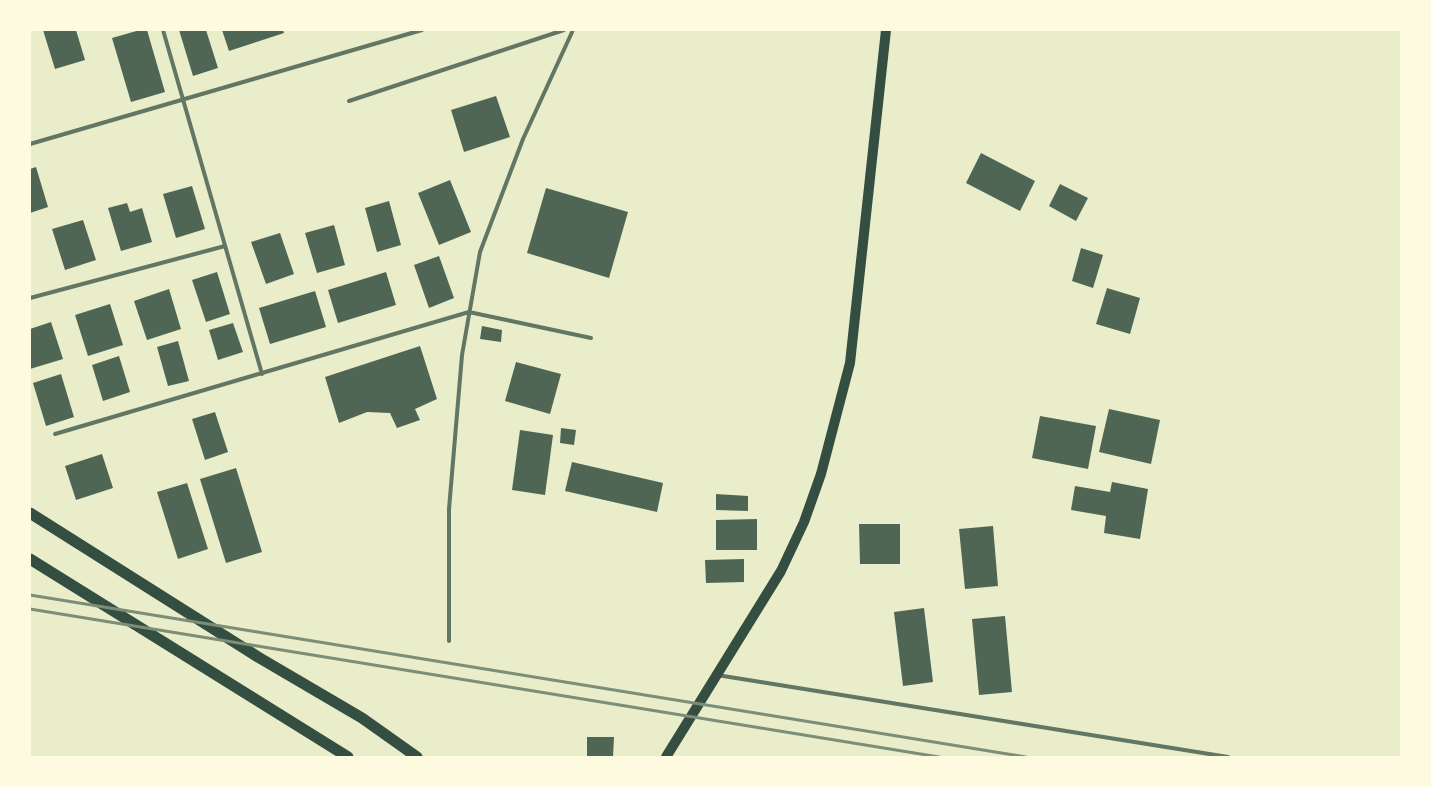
<!DOCTYPE html>
<html>
<head>
<meta charset="utf-8">
<style>
  body { margin:0 }
  #map { position:relative; width:1431px; height:787px; overflow:hidden; background:#e9edc9; font-family:"DejaVu Sans",sans-serif }
  canvas { display:block }
  .frame { position:absolute; inset:0; border:31px solid #fefae0; pointer-events:none }
</style>
</head>
<body>
<div id="map">
<canvas width="1431" height="787"></canvas>
<div class="frame"></div>
</div>
<script>
const g = document.querySelector('canvas').getContext('2d');
g.lineJoin = 'round';
function paint(path, color) { g.fillStyle = color; g.fill(path, 'evenodd'); }
function trace(path, color, width, dash) { g.strokeStyle = color; g.lineWidth = width; g.lineCap = dash ? 'butt' : 'round'; g.setLineDash(dash || []); g.stroke(path); }
paint(new Path2D(`
  M43 30H76L85 60 55 69Z
  M140 30H147L165 92 131 102 112 38Z
  M179 30H206L218 68 193 76Z
  M222 30H283L284 33 229 51Z
  M496 96 510 137 464 152 451 110Z
  M981 153 1035 181 1020 211 966 183Z
  M36 167 48 207 30 213V169Z
  M450 180 471 232 439 245 418 193Z
  M1060 184 1088 198 1076 221 1049 206Z
  M192 186 205 229 176 238 163 194Z
  M546 188 628 212 609 278 527 253Z
  M389 201 401 245 377 252 365 208Z
  M127 203 130 212 142 208 152 242 121 251 108 208Z
  M83 220 96 260 65 270 52 229Z
  M334 225 345 265 317 273 305 233Z
  M280 233 294 274 266 284 251 242Z
  M1081 248 1103 255 1093 288 1072 281Z
  M439 256 454 298 429 308 414 265Z
  M217 272 230 314 206 322 192 280Z
  M386 272 396 305 338 323 328 290Z
  M1107 288 1140 298 1130 334 1096 324Z
  M169 289 181 329 147 340 134 301Z
  M315 291 326 327 270 344 259 308Z
  M110 304 123 345 88 356 75 315Z
  M51 322 63 359 30 369V329Z
  M233 323 243 352 218 360 209 330Z
  M482 326 502 330 501 342 480 339Z
  M178 341 189 381 168 386 157 347Z
  M420 346 437 399 415 409 420 420 397 428 390 413 367 412 339 423 325 377Z
  M119 356 130 392 103 401 92 365Z
  M516 362 561 374 550 414 505 401Z
  M61 374 74 417 46 426 33 383Z
  M1109 409 1160 420 1151 464 1099 452Z
  M215 412 228 452 205 460 192 419Z
  M1040 416 1096 426 1088 469 1032 458Z
  M561 428 576 430 574 445 560 443Z
  M520 430 553 435 545 495 512 490Z
  M102 454 113 488 76 500 65 466Z
  M572 462 663 483 657 512 565 491Z
  M236 468 262 552 226 563 200 479Z
  M1112 482 1148 489 1140 539 1104 533 1106 516 1071 510 1075 486 1110 492Z
  M187 483 208 549 178 559 157 492Z
  M716 494 748 496V511L716 510Z
  M757 519V550H716V520Z
  M859 524H900V564H860Z
  M993 526 998 586 965 589 959 529Z
  M744 559V582L706 583 705 560Z
  M924 608 933 682 903 686 894 612Z
  M1005 616 1012 692 979 695 972 619Z
  M587 737H614L613 757H587Z`), '#4f6655');
trace(new Path2D(`
  M163 30 262 374
  M349 101 564 30
  M30 144 422 30
  M30 298 225 246
  M55 434 469 312 591 338
  M449 641V509L462 355 480 252 523 139 573 30
  M717 675 1228 757`), '#617663', 4);
trace(new Path2D(`
  M666 757 781 571 804 522 821 474 850 363 886 30`), '#344e41', 10);
trace(new Path2D(`
  M30 513 258 657 362 718 417 757
  M30 559 348 757`), '#344e41', 11);
trace(new Path2D(`
  M30 595 1026 757
  M30 609 939 757`), '#7c8e77', 3);
</script>
</body>
</html>
